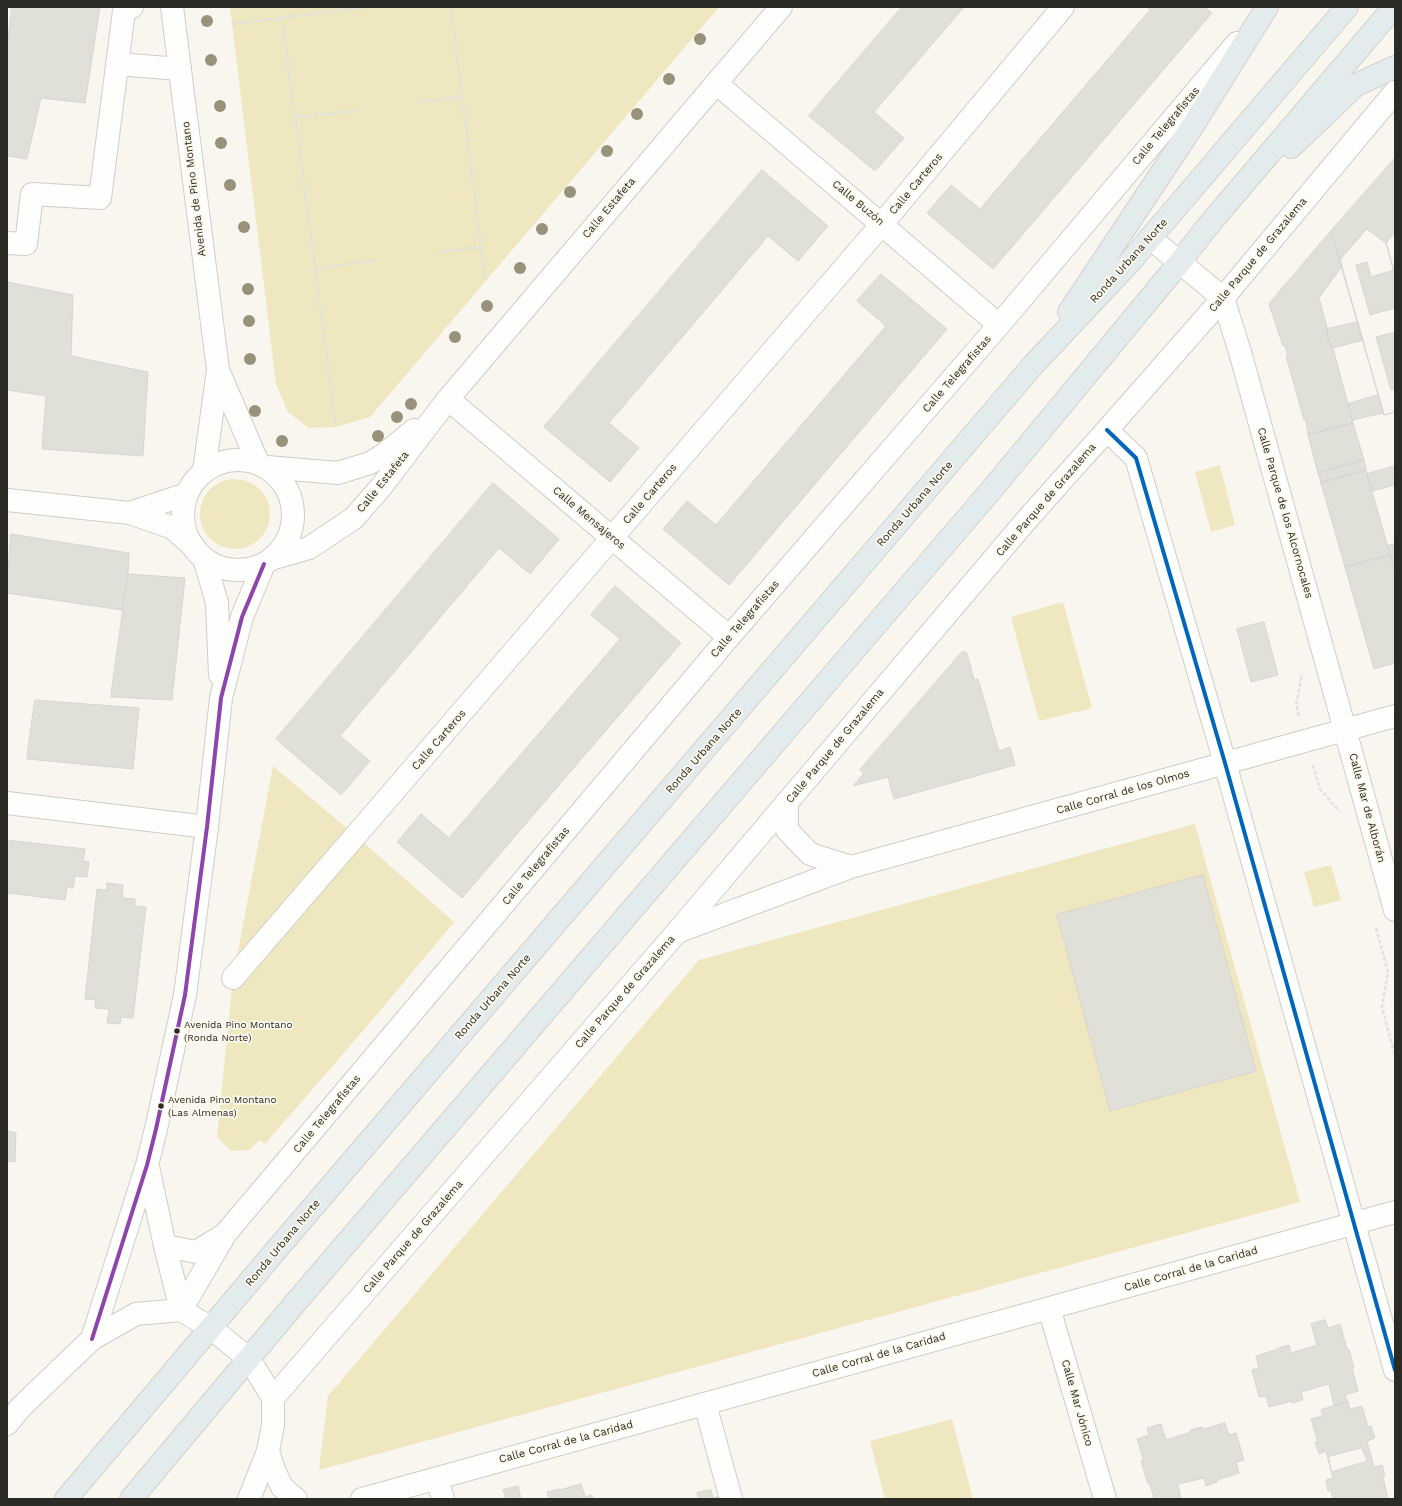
<!DOCTYPE html>
<html>
<head>
<meta charset="utf-8">
<style>
  body { margin:0 }
  #map { position:relative; width:1402px; height:1506px; overflow:hidden; background:#f8f6ee; font-family:"Work Sans",sans-serif }
  canvas { display:block }
  .frame { position:absolute; inset:0; border:8px solid #2b2a25; pointer-events:none }
</style>
</head>
<body>
<div id="map">
<canvas width="1402" height="1506"></canvas>
<div class="frame"></div>
</div>
<script>
const g = document.querySelector('canvas').getContext('2d');
g.lineJoin = 'round';
function paint(path, color) { g.fillStyle = color; g.fill(path, 'evenodd'); }
function trace(path, color, width, dash) { g.strokeStyle = color; g.lineWidth = width; g.lineCap = dash ? 'butt' : 'round'; g.setLineDash(dash || []); g.stroke(path); }
function drawText(font, color, halo, rows, align = 'center') {
  g.font = font + ' "Work Sans",sans-serif'; g.lineWidth = 3.5; g.setLineDash([]); g.textBaseline = 'middle'; g.strokeStyle = halo; g.fillStyle = color; for (const [text, x, y, turn = 0] of rows) {
    g.save(); g.translate(x, y); g.rotate((+turn || 0) * Math.PI / 180); g.textAlign = isNaN(turn) ? turn : align; if (halo) g.strokeText(text, 0, 0); g.fillText(text, 0, 0); g.restore();
  }
}
paint(new Path2D(`
  M230 7H719L370 417 336 427 309 428 288 412 276 384Z
  M1220 465 1235 525 1211 532 1195 472Z
  M200 514a35 35 0 1 1 70 0a35 35 0 1 1-70 0Z
  M1063 602 1092 708 1039 721 1011 617Z
  M273 766 356 836 454 922 368 1025 265 1144 260 1140 249 1150 231 1151 217 1137 233 978Z
  M1195 824 1300 1202 319 1470 328 1396 699 960Z
  M1331 865 1341 900 1314 907 1304 872Z
  M952 1419 973 1499H885L870 1441Z`), '#efe7bf');
const building = new Path2D(`
  M12 7H100L85 103 41 98 27 159 7 156V48Z
  M902 7H964L874 112 904 138 875 171 809 116Z
  M1147 7H1204L1212 13 993 269 927 213 951 185 980 209 1150 10Z
  M1395 158V232L1386 243 1395 276V412L1384 415 1331 231Z
  M762 170 828 226 798 261 768 236 609 423 639 448 610 482 544 427Z
  M1367 229 1386 243 1394 270 1371 277 1367 262 1356 265 1370 315 1395 308V332L1376 337 1391 390 1395 389V412L1384 415 1340 260Z
  M1331 231 1342 266 1319 298 1328 331H1326L1331 347 1333 348 1353 423 1308 435 1306 420H1304L1286 356 1288 355 1285 346H1283L1269 304Z
  M881 274 947 329 729 585 663 529 687 501 716 525 886 326 857 301Z
  M7 282 73 295 71 356 148 372 143 456 42 449 46 396 7 390Z
  M1358 322 1363 340 1333 348 1331 347 1326 331H1328L1327 329Z
  M1378 395 1383 413 1352 420 1348 404Z
  M1353 423 1364 460 1318 473 1308 435Z
  M1364 460 1366 470 1321 483 1318 473Z
  M1395 466V485L1372 491 1367 474Z
  M1366 470 1390 555 1345 567 1321 483Z
  M493 483 559 539 530 574 499 548 340 736 370 761 341 795 276 739Z
  M11 534 129 553 128 574 122 610 7 593Z
  M1395 544V564H1393L1388 546Z
  M1390 555 1395 573V663L1374 669 1345 567Z
  M128 574 185 578 172 700 111 697Z
  M615 586 681 643 462 898 397 842 421 814 449 838 620 639 591 615Z
  M1264 622 1278 675 1251 682 1237 629Z
  M963 651 967 653 974 680 978 679 999 751 1010 747 1015 765 894 799 888 777 853 786 864 773 860 770Z
  M35 700 139 708 133 769 27 759Z
  M7 840 85 849 83 861 89 862 87 877 75 876 73 888 67 887 65 900 7 893Z
  M1203 875 1256 1071 1110 1111 1057 915Z
  M107 883 123 885 122 898 135 899V906L146 907 133 1018 121 1017 120 1024 107 1023 109 1009 95 1008 96 1000 85 999 97 889 107 890Z
  M7 1131 16 1133 15 1162 7 1161Z
  M1325 1320 1328 1328 1340 1324 1347 1349H1349L1354 1368H1352L1358 1391 1345 1395 1348 1402 1334 1406 1329 1384 1301 1392 1303 1400 1292 1403 1291 1401 1269 1407 1266 1396 1259 1397 1252 1370 1259 1368 1256 1356 1278 1349V1348L1289 1345 1291 1353 1317 1345 1311 1324Z
  M1348 1402 1350 1409 1362 1406 1368 1427 1371 1426 1375 1438 1367 1441 1374 1467 1382 1465 1385 1476 1383 1477 1388 1499H1333L1331 1490 1328 1491 1326 1480 1333 1478 1326 1451 1319 1454 1315 1442H1318L1311 1419 1323 1416 1321 1410Z
  M1225 1423 1229 1435 1236 1433 1244 1460 1236 1462 1239 1473 1217 1480V1482L1206 1486 1204 1478 1178 1484 1181 1499H1154L1150 1483 1148 1484 1141 1461H1144L1137 1439 1149 1435 1147 1428 1161 1424 1166 1440 1191 1432 1190 1430 1202 1427 1203 1429Z
  M1362 1448 1367 1461 1332 1472 1328 1457Z
  M581 1484 585 1497 592 1495 593 1499H549L547 1492 559 1489V1490Z
  M518 1486 521 1499H501L506 1498 503 1490Z
  M711 1490 713 1498 726 1494 727 1499H699L697 1493Z`);
paint(building, '#e0dfd8');
trace(building, '#d6d5cf', 1);
const street = new Path2D(`
  M117 64 180 69
  M716 83 999 325
  M7 243 26 244 32 194 100 198 124 11 132 7
  M448 399 729 637
  M267 467 338 473 370 463 383 455 414 430
  M7 500 130 513 173 528 194 547
  M130 513 187 494
  M271 559 309 548 354 518 381 487 448 399 781 7
  M7 803 207 827
  M233 978 882 224 1063 7
  M165 1246 196 1252 222 1236
  M1049 1308 1105 1499
  M181 1310 226 1233 729 637 999 325 1237 43
  M273 1398 677 932 1030 516 1107 430 1223 298 1395 92
  M705 1404 731 1499
  M268 1451 274 1470 282 1487 296 1499
  M437 1478 443 1499
  M362 1499 1395 1212`);
const secondary = new Path2D(`
  M172 7 218 370 258 463
  M1150 238 1223 298 1240 352 1395 910
  M1107 430 1136 458 1225 763 1395 1370
  M183 515a55 55 0 1 1 110 0a55 55 0 1 1-110 0Z
  M204 471 218 370
  M204 558 217 603 220 675
  M787 802V830L810 854 851 867
  M677 932 851 867 1395 716
  M148 1167 165 1246 181 1310
  M92 1339 147 1165 156 1129 185 995 207 827 221 698 242 617 264 564
  M7 1424 21 1407 92 1339 136 1314 181 1310 211 1328 249 1359 273 1398V1425L268 1451 249 1499`);
const primary = new Path2D(`
  M1291 147 1356 85 1395 67
  M1069 312 1194 124 1267 7
  M66 1499 283 1242 1034 364 1129 263 1347 7
  M131 1499 297 1301 993 488 1180 262 1207 227 1394 7`);
trace(street, '#cfcdc8', 24);
trace(secondary, '#cfcdc8', 24);
trace(primary, '#d2d1cd', 24);
trace(new Path2D(`
  M451 7 485 280
  M282 18 336 427
  M232 24 368 7
  M419 102 461 97
  M296 117 355 111
  M437 252 481 247
  M315 269 376 260
  M1299 716 1296 705 1302 674
  M1313 765 1320 789 1340 812
  M1376 928 1388 972 1382 1007 1395 1056`), '#e1e1df', 2.5, [4, 2]);
trace(street, '#fefefc', 22);
trace(secondary, '#fefefc', 22);
trace(primary, '#e3ebed', 22);
trace(new Path2D(`
  M92 1339 147 1165 156 1129 185 995 207 827 221 698 242 617 264 564`), '#8e44ad', 4);
trace(new Path2D(`
  M1107 430 1136 458 1225 763 1395 1370`), '#0065bd', 4);
g.fillStyle = '#97927a';
for (const [x, y] of [
  [207,21],
  [700,39],
  [211,60],
  [669,79],
  [220,106],
  [637,114],
  [221,143],
  [607,151],
  [230,185],
  [570,192],
  [244,227],
  [542,229],
  [520,268],
  [248,289],
  [487,306],
  [249,321],
  [455,337],
  [250,359],
  [411,404],
  [255,411],
  [397,417],
  [378,436],
  [282,441]
]) { g.beginPath(); g.arc(x, y, 6, 0, 2 * Math.PI); g.fill(); }
for (const [x, y, r, color] of [
  [177,1031,3.5,"#2b2a25"],
  [161,1106,3.5,"#2b2a25"]
]) { const dot = new Path2D(); dot.arc(x, y, r, 0, 2 * Math.PI); g.fillStyle = color; g.fill(dot); trace(dot, '#fbf8eb', 1.5); }
drawText('10px', '#2b2a25', '#fbf8eb', [
  ["Avenida Pino Montano",184,1025],
  ["(Ronda Norte)",184,1038],
  ["Avenida Pino Montano",168,1100],
  ["(Las Almenas)",168,1113]
], 'left');
drawText('11px', '#2b2a25', '#fbf8eb', [
  ["Calle Telegrafistas",1166,126,-50],
  ["Calle Carteros",916,184,-50],
  ["Avenida de Pino Montano",194,189,-97],
  ["Calle Buzón",858,203,40],
  ["Calle Estafeta",609,208,-50],
  ["Calle Parque de Grazalema",1258,255,-50],
  ["Ronda Urbana Norte",1129,261,-48],
  ["Calle Telegrafistas",957,374,-49],
  ["Calle Estafeta",383,482,-51],
  ["Calle Carteros",650,494,-49],
  ["Calle Parque de Grazalema",1046,500,-49],
  ["Ronda Urbana Norte",915,504,-49],
  ["Calle Parque de los Alcornocales",1285,513,74],
  ["Calle Mensajeros",589,518,40],
  ["Calle Telegrafistas",745,619,-49],
  ["Calle Carteros",439,740,-49],
  ["Calle Parque de Grazalema",835,746,-50],
  ["Ronda Urbana Norte",704,751,-49],
  ["Calle Corral de los Olmos",1123,792,-16],
  ["Calle Mar de Alborán",1367,808,75],
  ["Calle Telegrafistas",536,866,-50],
  ["Calle Parque de Grazalema",625,992,-49],
  ["Ronda Urbana Norte",493,997,-49],
  ["Calle Telegrafistas",327,1114,-50],
  ["Calle Parque de Grazalema",413,1237,-49],
  ["Ronda Urbana Norte",283,1243,-50],
  ["Calle Corral de la Caridad",1191,1269,-16],
  ["Calle Corral de la Caridad",879,1355,-16],
  ["Calle Mar Jónico",1077,1403,74],
  ["Calle Corral de la Caridad",566,1442,-15]
]);
</script>
</body>
</html>
